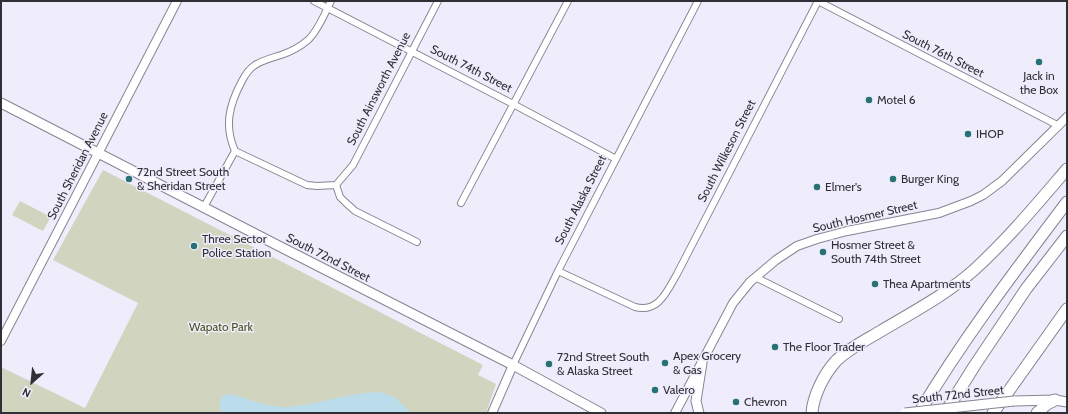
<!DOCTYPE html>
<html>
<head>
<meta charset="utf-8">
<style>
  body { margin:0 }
  #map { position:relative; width:1068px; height:414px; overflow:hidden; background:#efecfb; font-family:Cabin,sans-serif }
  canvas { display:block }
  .frame { position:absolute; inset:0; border:2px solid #302f35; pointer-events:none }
  .north { position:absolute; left:12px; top:362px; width:40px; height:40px; -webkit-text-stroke:3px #efecfb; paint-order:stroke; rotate:207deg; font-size:11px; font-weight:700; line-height:16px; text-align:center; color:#302f35 }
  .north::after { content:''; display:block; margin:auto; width:14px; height:18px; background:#302f35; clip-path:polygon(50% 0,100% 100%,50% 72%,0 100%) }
</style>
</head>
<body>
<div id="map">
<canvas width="1068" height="414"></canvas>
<div class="frame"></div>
<div class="north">N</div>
</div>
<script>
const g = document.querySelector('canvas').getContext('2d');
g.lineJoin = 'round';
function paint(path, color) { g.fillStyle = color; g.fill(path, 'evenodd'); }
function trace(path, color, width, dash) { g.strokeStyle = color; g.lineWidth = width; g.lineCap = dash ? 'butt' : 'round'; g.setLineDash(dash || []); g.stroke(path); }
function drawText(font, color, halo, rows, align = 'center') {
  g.font = font + ' Cabin,sans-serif'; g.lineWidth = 3; g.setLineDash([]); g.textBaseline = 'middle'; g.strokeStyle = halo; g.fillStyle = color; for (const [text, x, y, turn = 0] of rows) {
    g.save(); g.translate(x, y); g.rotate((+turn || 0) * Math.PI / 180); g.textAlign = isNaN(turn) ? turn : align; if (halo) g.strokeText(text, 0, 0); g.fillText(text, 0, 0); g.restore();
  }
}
paint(new Path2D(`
  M103 170 483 365 478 375 496 384 486 413H1V367L85 408 138 303 53 260Z
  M20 201 51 217 43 231 12 215Z`), '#d1d5bf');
paint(new Path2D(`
  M380 392 394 397 412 413H222C221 409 219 406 220 401 224 387 247 400 256 402 264 404 272 406 280 407 290 408 301 405 311 404 334 399 357 392 380 392Z`), '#bbdcea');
const street = new Path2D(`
  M314 1 513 104 616 159
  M818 1 1059 126
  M235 151C224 126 229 105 242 81 245 75 249 69 255 65 263 60 272 58 281 55 290 52 300 47 308 40 318 31 325 13 331 1
  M235 151 307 185 317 186 336 185
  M336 185 353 165 438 1
  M336 185 340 197 345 202 355 211 417 242
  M461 203 568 1
  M204 207 235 151
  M558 271 635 307C659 313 667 291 677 274L818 1
  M755 277 839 319
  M513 365 558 271 698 1`);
const secondary = new Path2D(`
  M1 341 177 1
  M492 413 513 365
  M675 413 733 303 750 282 776 260 797 246 817 239 847 231 939 213 971 201 983 195 1002 181 1067 117`);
const primary = new Path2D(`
  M1 103 273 243 513 365 601 413
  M1014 401 1055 400 1067 402
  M699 413 696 401 702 363`);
const highway = new Path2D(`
  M812 413C813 396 824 374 836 361 848 349 866 340 881 331 913 312 947 294 974 270 1008 239 1037 204 1067 169
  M919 413C963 339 1015 271 1067 202
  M945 413 975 365 1026 289 1067 236
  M993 413 1067 309
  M1037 413 1047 404 1055 400`);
trace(street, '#878592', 8);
trace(secondary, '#878592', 10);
trace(primary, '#878592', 11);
trace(highway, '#878592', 13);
trace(street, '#fff', 6);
trace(secondary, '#fff', 8);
trace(primary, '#fff', 9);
trace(highway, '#fff', 11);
const primaryBridge = new Path2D(`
  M905 413 1014 401`);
trace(primaryBridge, '#878592', 11, []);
trace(primaryBridge, '#fff', 9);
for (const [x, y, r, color] of [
  [1039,62,4,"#287276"],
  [869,100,4,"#287276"],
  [968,134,4,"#287276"],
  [129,179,4,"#287276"],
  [893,179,4,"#287276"],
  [817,187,4,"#287276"],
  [194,246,4,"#287276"],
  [823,252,4,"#287276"],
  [875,284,4,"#287276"],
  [775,347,4,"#287276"],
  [665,363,4,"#287276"],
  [549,364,4,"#287276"],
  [655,390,4,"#287276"],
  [736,402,4,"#287276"]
]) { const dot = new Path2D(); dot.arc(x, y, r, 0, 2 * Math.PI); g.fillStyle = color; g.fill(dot); trace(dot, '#efecfb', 1.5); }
drawText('12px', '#302f35', '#efecfb', [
  ["South 76th Street",943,54,27],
  ["South 74th Street",471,69,27],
  ["South Ainsworth Avenue",379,89,-63],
  ["South Wilkeson Street",727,151,-63],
  ["South Sheridan Avenue",78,166,-63],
  ["South Alaska Street",581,200,-63],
  ["South Hosmer Street",865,217,-13],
  ["South 72nd Street",328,258,27],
  ["South 72nd Street",958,395,-6]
]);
drawText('12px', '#302f35', '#efecfb', [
  ["Jack in",1039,76,"center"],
  ["the Box",1039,90,"center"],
  ["Motel 6",877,100],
  ["IHOP",976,134],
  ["72nd Street South",137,172],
  ["& Sheridan Street",137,186],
  ["Burger King",901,179],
  ["Elmer's",825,187],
  ["Three Sector",202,239],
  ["Police Station",202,253],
  ["Hosmer Street &",831,245],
  ["South 74th Street",831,259],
  ["Thea Apartments",883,284],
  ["The Floor Trader",783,347],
  ["Apex Grocery",673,356],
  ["& Gas",673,370],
  ["72nd Street South",557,357],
  ["& Alaska Street",557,371],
  ["Valero",663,390],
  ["Chevron",744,402]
], 'left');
drawText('12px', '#4c5222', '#efecfb', [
  ["Wapato Park",221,327]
]);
</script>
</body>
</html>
